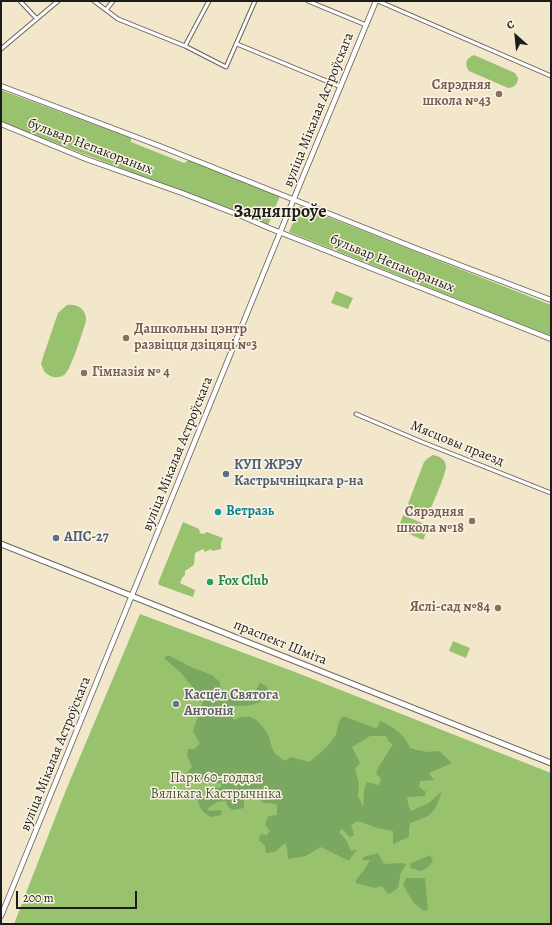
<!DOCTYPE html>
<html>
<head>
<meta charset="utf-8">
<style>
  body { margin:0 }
  #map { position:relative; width:552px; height:925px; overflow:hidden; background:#f2e7cb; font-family:Alegreya,serif }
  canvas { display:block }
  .frame { position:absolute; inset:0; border:2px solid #1c1c1c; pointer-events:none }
  .north { position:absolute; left:496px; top:16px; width:40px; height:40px; -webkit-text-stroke:3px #fcf5e5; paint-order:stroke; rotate:333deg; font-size:11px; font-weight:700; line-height:16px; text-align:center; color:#1c1c1c }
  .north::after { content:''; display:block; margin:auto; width:14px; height:18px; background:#1c1c1c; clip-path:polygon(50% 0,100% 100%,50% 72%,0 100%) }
  .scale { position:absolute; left:16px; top:891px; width:121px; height:18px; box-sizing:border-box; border:2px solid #1c1c1c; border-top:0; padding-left:5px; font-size:12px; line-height:14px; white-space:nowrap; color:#1c1c1c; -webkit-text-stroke:3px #fcf5e5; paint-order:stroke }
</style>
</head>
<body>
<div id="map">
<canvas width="552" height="925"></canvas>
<div class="frame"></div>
<div class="north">С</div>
<div class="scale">200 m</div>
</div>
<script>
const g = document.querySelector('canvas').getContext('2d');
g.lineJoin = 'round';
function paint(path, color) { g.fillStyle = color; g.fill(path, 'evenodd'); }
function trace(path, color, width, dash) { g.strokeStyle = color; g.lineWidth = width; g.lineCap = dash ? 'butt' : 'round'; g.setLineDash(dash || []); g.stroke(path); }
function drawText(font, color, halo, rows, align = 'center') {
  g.font = font + ' Alegreya,serif'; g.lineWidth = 3; g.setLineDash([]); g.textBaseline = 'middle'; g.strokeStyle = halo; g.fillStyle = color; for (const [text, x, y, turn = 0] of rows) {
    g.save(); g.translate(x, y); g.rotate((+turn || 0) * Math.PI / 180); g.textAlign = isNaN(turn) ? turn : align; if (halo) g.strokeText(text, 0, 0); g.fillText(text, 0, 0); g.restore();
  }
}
paint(new Path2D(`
  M474 55 515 73 518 78C518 84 514 88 508 88L469 71C464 64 466 58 474 55Z
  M1 90 131 138V142L184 163 189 160 280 196 268 225 1 122Z
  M300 206 551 305V336L289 232Z
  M336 291 353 298 348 309 331 303Z
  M67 305C78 303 87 310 86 321 83 331 72 366 66 373 60 380 50 378 44 371L41 364 43 357 58 313Z
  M433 455C440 456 446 460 446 467 445 476 434 501 430 510L426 515 418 517 410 513 408 504 424 462 428 458Z
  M403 515 429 526 423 540 398 529Z
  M183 522 199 529 200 533 203 534 207 532 223 538 221 543V549L212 551 211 549 205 552 203 549 195 553 194 565 185 571V575L182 578 180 583 195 590 193 597 159 585 158 583Z
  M140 614 295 672 551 773V924H14L66 790Z
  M453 641 470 648 466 658 449 651Z`), '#99c26e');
paint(new Path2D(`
  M168 655 191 667 212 675 220 682 221 693 232 694 240 698 245 693C254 694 256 690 260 683L268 687C267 690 266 694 265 697 258 707 241 707 230 705L229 710 234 720C250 711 260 720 268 735 271 741 271 748 275 753 277 756 282 758 284 761L291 757 310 762C317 755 327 748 333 739 340 731 335 724 343 716L375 728H377L380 721C393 727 405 734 410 748L426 752 439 751 452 763 429 773 434 780 420 781 419 787 426 792 425 796 407 797 409 807 411 811 429 803 442 791C434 814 433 815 410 823L409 831V837L393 844V831L377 828 358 821 351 825 354 835 350 837 342 829 339 832 346 840 351 851 357 849 349 861 321 847 306 856 288 859 287 848 285 843 275 852 266 853 265 846 259 840 260 834 267 835 270 831 265 825 268 816 277 815V804L264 803 253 794 245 795 244 798V808L233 810 228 807 226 801 217 802 208 808 209 811 221 810 222 815 211 817C201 812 199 807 197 796L199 794 203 797 206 796 210 787 220 788 222 784C205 780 204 774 186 782L182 779 192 767 187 755 188 749H194L200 744 193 731 204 698 195 690 181 673 164 658ZM370 736H386L389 742 393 744 378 768 376 774 381 778 379 785 367 782C362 792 365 797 363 807L358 796 359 784 355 769 360 763 352 747Z
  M378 853 384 864 401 863 406 864C405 867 402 870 401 873 397 884 403 888 388 894L382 886 375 888 356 883V880L364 870 370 860H363V857Z
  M430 855 433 861 427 868 421 871 411 868 410 864Z
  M406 878H425L428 910 424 911 414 903 403 885Z`), '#7aa861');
const minor = new Path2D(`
  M20 1 37 19
  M94 1 118 19 185 46 226 67 255 1
  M308 1 366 25
  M378 1 551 76
  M106 10 113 1
  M237 44 341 87
  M185 46 209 1
  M1 49 58 1
  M356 414 422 442 551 493`);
const secondary = new Path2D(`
  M1 86 157 145 415 248 551 300
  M1 124 86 159 182 193 244 217 269 228 551 339
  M1 916 297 191 376 1`);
const primary = new Path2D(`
  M1 544 551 763`);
trace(minor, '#676359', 5);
trace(secondary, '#676359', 6);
trace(primary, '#676359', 7);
trace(minor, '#fff', 3);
trace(secondary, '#fff', 4.5);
trace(primary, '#fff', 5);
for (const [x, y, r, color] of [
  [499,94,4,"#8d6e63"],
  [126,338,4,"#8d6e63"],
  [84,373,4,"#8d6e63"],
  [226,474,4,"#5c6f8a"],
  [218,512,4,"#0f9aa8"],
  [472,521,4,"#8d6e63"],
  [56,538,4,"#5c6f8a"],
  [210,582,4,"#2e9e5b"],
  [498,608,4,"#8d6e63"],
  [176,704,4,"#6b7280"]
]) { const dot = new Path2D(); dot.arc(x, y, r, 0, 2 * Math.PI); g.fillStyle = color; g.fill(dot); trace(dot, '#fcf5e5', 1.5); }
drawText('bold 14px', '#785e54', '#fcf5e5', [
  ["Сярэдняя",491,86],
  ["школа №43",491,102],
  ["Дашкольны цэнтр",134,330,"left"],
  ["развіцця дзіцяці №3",134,346,"left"],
  ["Гімназія № 4",92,373,"left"],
  ["Сярэдняя",464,513],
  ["школа №18",464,529],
  ["Яслі-сад №84",490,608]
], 'right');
drawText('14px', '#1c1c1c', '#fcf5e5', [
  ["вуліца Мікалая Астроўскага",319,110,-68],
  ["бульвар Непакораных",90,147,21],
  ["бульвар Непакораных",392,264,22],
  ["Мясцовы праезд",457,444,22],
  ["вуліца Мікалая Астроўскага",178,454,-68],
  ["праспект Шміта",280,643,22],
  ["вуліца Мікалая Астроўскага",56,754,-68]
]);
drawText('bold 14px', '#4e5e75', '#fcf5e5', [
  ["КУП ЖРЭУ",234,466],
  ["Кастрычніцкага р-на",234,482],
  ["АПС-27",64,538]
], 'left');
drawText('bold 14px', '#0d838f', '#fcf5e5', [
  ["Ветразь",226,512]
], 'left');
drawText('bold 14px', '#27864d', '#fcf5e5', [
  ["Fox Club",218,582]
], 'left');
drawText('bold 14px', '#5b616d', '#fcf5e5', [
  ["Касцёл Святога",184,696],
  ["Антонія",184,712]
], 'left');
drawText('14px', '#485639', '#fcf5e5', [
  ["Парк 60-годдзя",216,779],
  ["Вялікага Кастрычніка",216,795]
]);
drawText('bold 18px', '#1c1c1c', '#fcf5e5', [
  ["Задняпроўе",280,213]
]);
</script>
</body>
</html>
